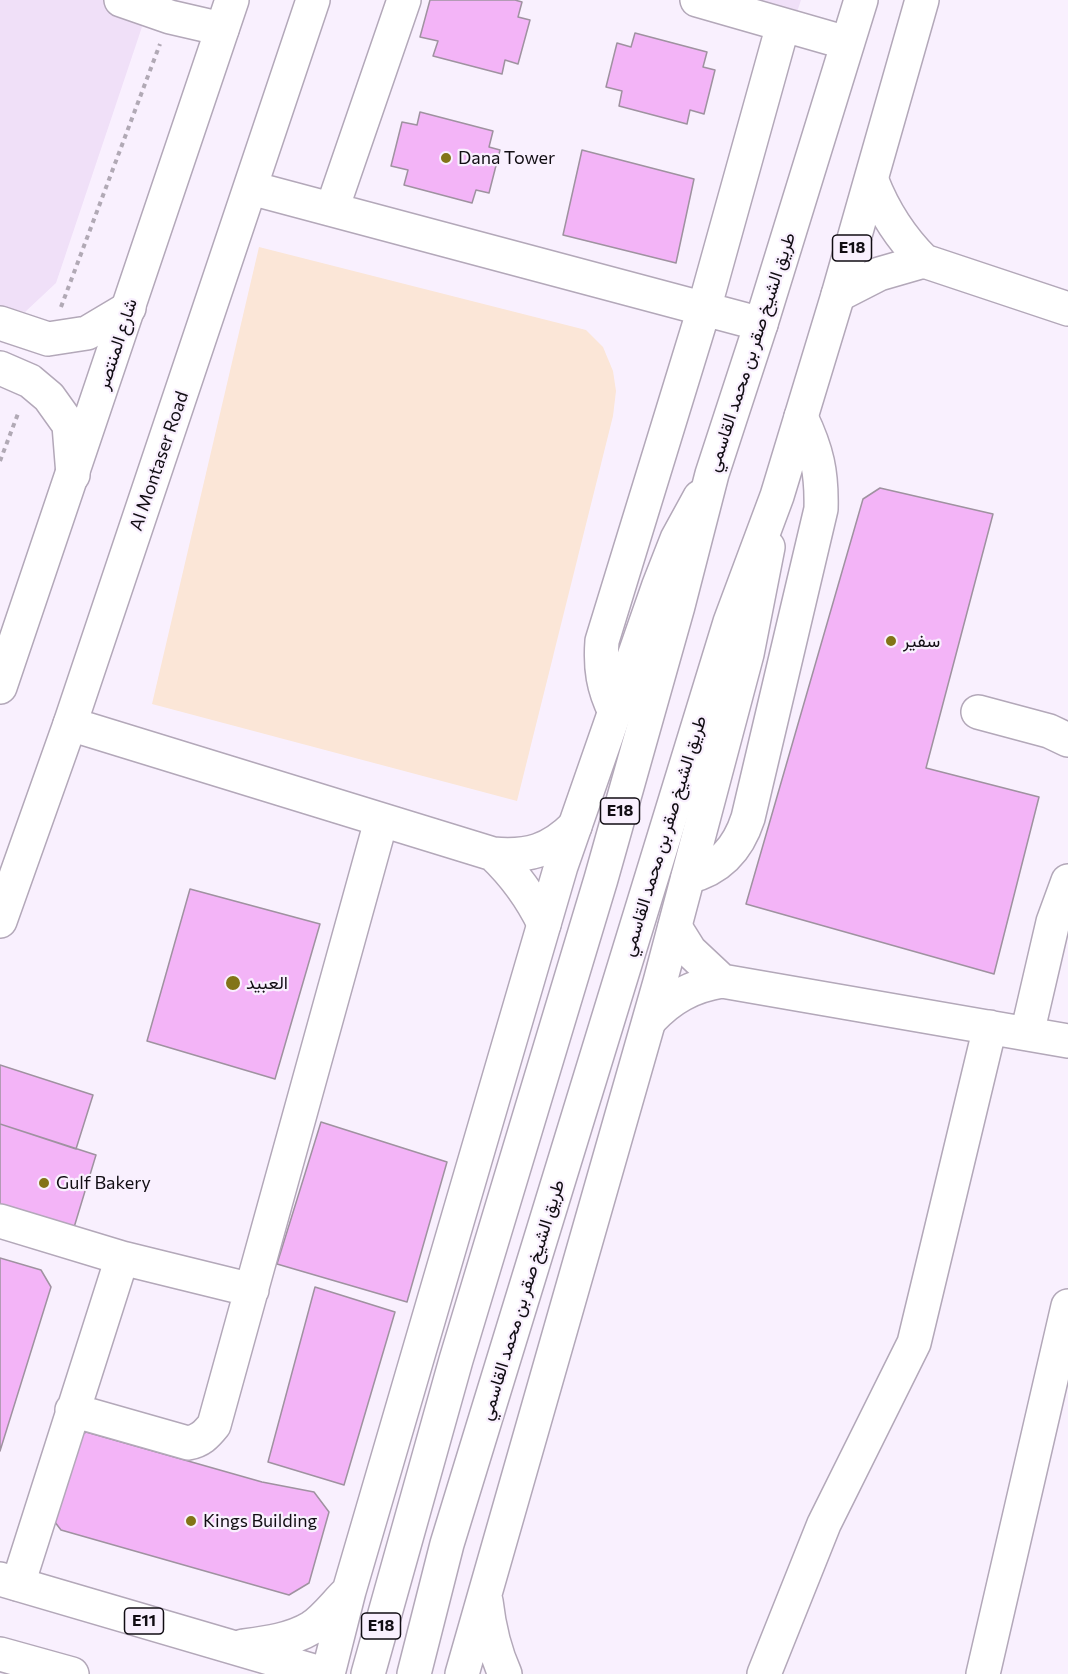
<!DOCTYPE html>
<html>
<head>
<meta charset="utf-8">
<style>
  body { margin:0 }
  canvas { display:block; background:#f9f0fe }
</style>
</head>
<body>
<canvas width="1068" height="1674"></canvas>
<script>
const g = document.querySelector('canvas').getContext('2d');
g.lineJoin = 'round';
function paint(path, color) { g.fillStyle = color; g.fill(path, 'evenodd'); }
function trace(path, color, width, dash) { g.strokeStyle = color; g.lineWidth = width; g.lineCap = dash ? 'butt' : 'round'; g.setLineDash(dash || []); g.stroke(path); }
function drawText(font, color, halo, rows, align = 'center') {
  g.font = font + ' Commissioner,Vazirmatn,sans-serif'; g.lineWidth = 4.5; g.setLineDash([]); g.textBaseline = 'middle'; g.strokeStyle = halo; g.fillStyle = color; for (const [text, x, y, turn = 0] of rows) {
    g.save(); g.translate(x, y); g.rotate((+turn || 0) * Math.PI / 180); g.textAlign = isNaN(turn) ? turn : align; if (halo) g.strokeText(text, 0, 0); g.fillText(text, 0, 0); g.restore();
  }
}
paint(new Path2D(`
  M0 0H151L56 283 25 312 0 306Z
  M734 0H801L794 21Z`), '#f0e0f8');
paint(new Path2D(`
  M259 247 586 330 603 347 613 371 616 391 613 416 517 801 152 704Z`), '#fbe6d7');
const building = new Path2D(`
  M430 0H515L522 2 518 17 530 20 518 64 505 60 502 74 433 56 438 41 420 37Z
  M635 33 707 52 703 67 715 70 704 114 690 110 687 124 619 106 622 91 606 87 617 43 631 47Z
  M420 112 493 131 489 147 500 150 489 193 476 190 472 203 404 185 408 170 391 166 402 122 417 125Z
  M582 150 694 179 676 263 563 235Z
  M880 488 993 514 926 768 1039 797 994 974 746 904 863 499Z
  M190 889 320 924 275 1079 147 1041Z
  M0 1065 93 1095 76 1149 0 1124Z
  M321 1122 447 1162 407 1302 277 1264Z
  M0 1124 96 1155 72 1234 0 1210Z
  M0 1258 41 1270 51 1287 0 1451Z
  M315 1287 395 1312 344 1485 268 1462Z
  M86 1432 262 1482 314 1492 329 1512 309 1583 289 1595 61 1530 48 1513 64 1446Z`);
paint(building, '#f3b4f7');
trace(building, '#9f92a0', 1.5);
const minor = new Path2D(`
  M121 0 170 17 222 29
  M697 0 847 43
  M872 181C884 212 900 237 924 261L1068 309
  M251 188 761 324
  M332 209 404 0
  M838 295 879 274 924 261
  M0 323 48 339 87 333 129 308
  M0 368 30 381 49 397 69 425 73 475
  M615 712C603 688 600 668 602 641L704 309 783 25
  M978 712 1049 731 1068 740
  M70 724 493 854C528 857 550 851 575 826
  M493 854C515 875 531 897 544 924
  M688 877C720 869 738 849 748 818L821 509C822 473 817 450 801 417
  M675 927 690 951 722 981
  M650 1020C670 998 692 986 722 981L1068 1041
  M1027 1034 1053 922 1068 881
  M0 1221 122 1258 252 1290
  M72 1410 188 1443C200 1441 206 1435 214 1425L381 821
  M18 1584 122 1258
  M764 1674 824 1524 914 1343 990 1027
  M983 1674 1068 1306`);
const major = new Path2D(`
  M0 687 232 0
  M0 921 70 724 313 0
  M0 1579 324 1674
  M486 1601C489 1627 494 1650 505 1674
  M243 1646C266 1643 291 1640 311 1628 325 1619 337 1602 349 1591
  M0 1654 72 1674
  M328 1674 349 1591 561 866 659 585 677 539 700 497
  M462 1674 660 982 747 654 768 547`);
const highway = new Path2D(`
  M368 1674 456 1360 601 879 678 606 712 474 761 324 861 0
  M414 1674 447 1544 730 622 777 496 838 295 922 0`);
trace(minor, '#b3a8b9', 36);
trace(major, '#b3a8b9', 36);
trace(highway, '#b3a8b9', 36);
trace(new Path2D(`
  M61 307 160 44
  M0 461 19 411`), '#b1a9b5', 4, [4.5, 4.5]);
trace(minor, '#fff', 33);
trace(major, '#fff', 33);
trace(highway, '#fff', 33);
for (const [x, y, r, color] of [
  [446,158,6,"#827417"],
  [891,641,6,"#827417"],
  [233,983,8,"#827417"],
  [44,1183,6,"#827417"],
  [191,1521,6,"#827417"]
]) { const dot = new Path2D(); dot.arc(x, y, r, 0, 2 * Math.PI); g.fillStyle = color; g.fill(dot); trace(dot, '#f9f0fe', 2); }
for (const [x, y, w] of [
  [852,248,39],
  [620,811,39],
  [144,1621,39],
  [381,1626,39]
]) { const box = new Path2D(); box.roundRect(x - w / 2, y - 13, w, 26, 4.5); g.fillStyle = '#f9f0fe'; g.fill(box); trace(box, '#110d13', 1.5); }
drawText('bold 16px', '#110d13', null, [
  ["E18",852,248],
  ["E18",620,811],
  ["E11",144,1621],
  ["E18",381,1626]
]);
drawText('18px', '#110d13', '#f9f0fe', [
  ["Dana Tower",458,158],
  ["سفير",903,641],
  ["العبيد",246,983],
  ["Gulf Bakery",56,1183],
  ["Kings Building",203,1521]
], 'left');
drawText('18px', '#110d13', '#f9f0fe', [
  ["شارع المنتصر",117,344,-72],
  ["طريق الشيخ صقر بن محمد القاسمي",751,352,-72],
  ["Al Montaser Road",159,461,-71],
  ["طريق الشيخ صقر بن محمد القاسمي",664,836,-73],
  ["طريق الشيخ صقر بن محمد القاسمي",522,1300,-73]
]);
</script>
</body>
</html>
